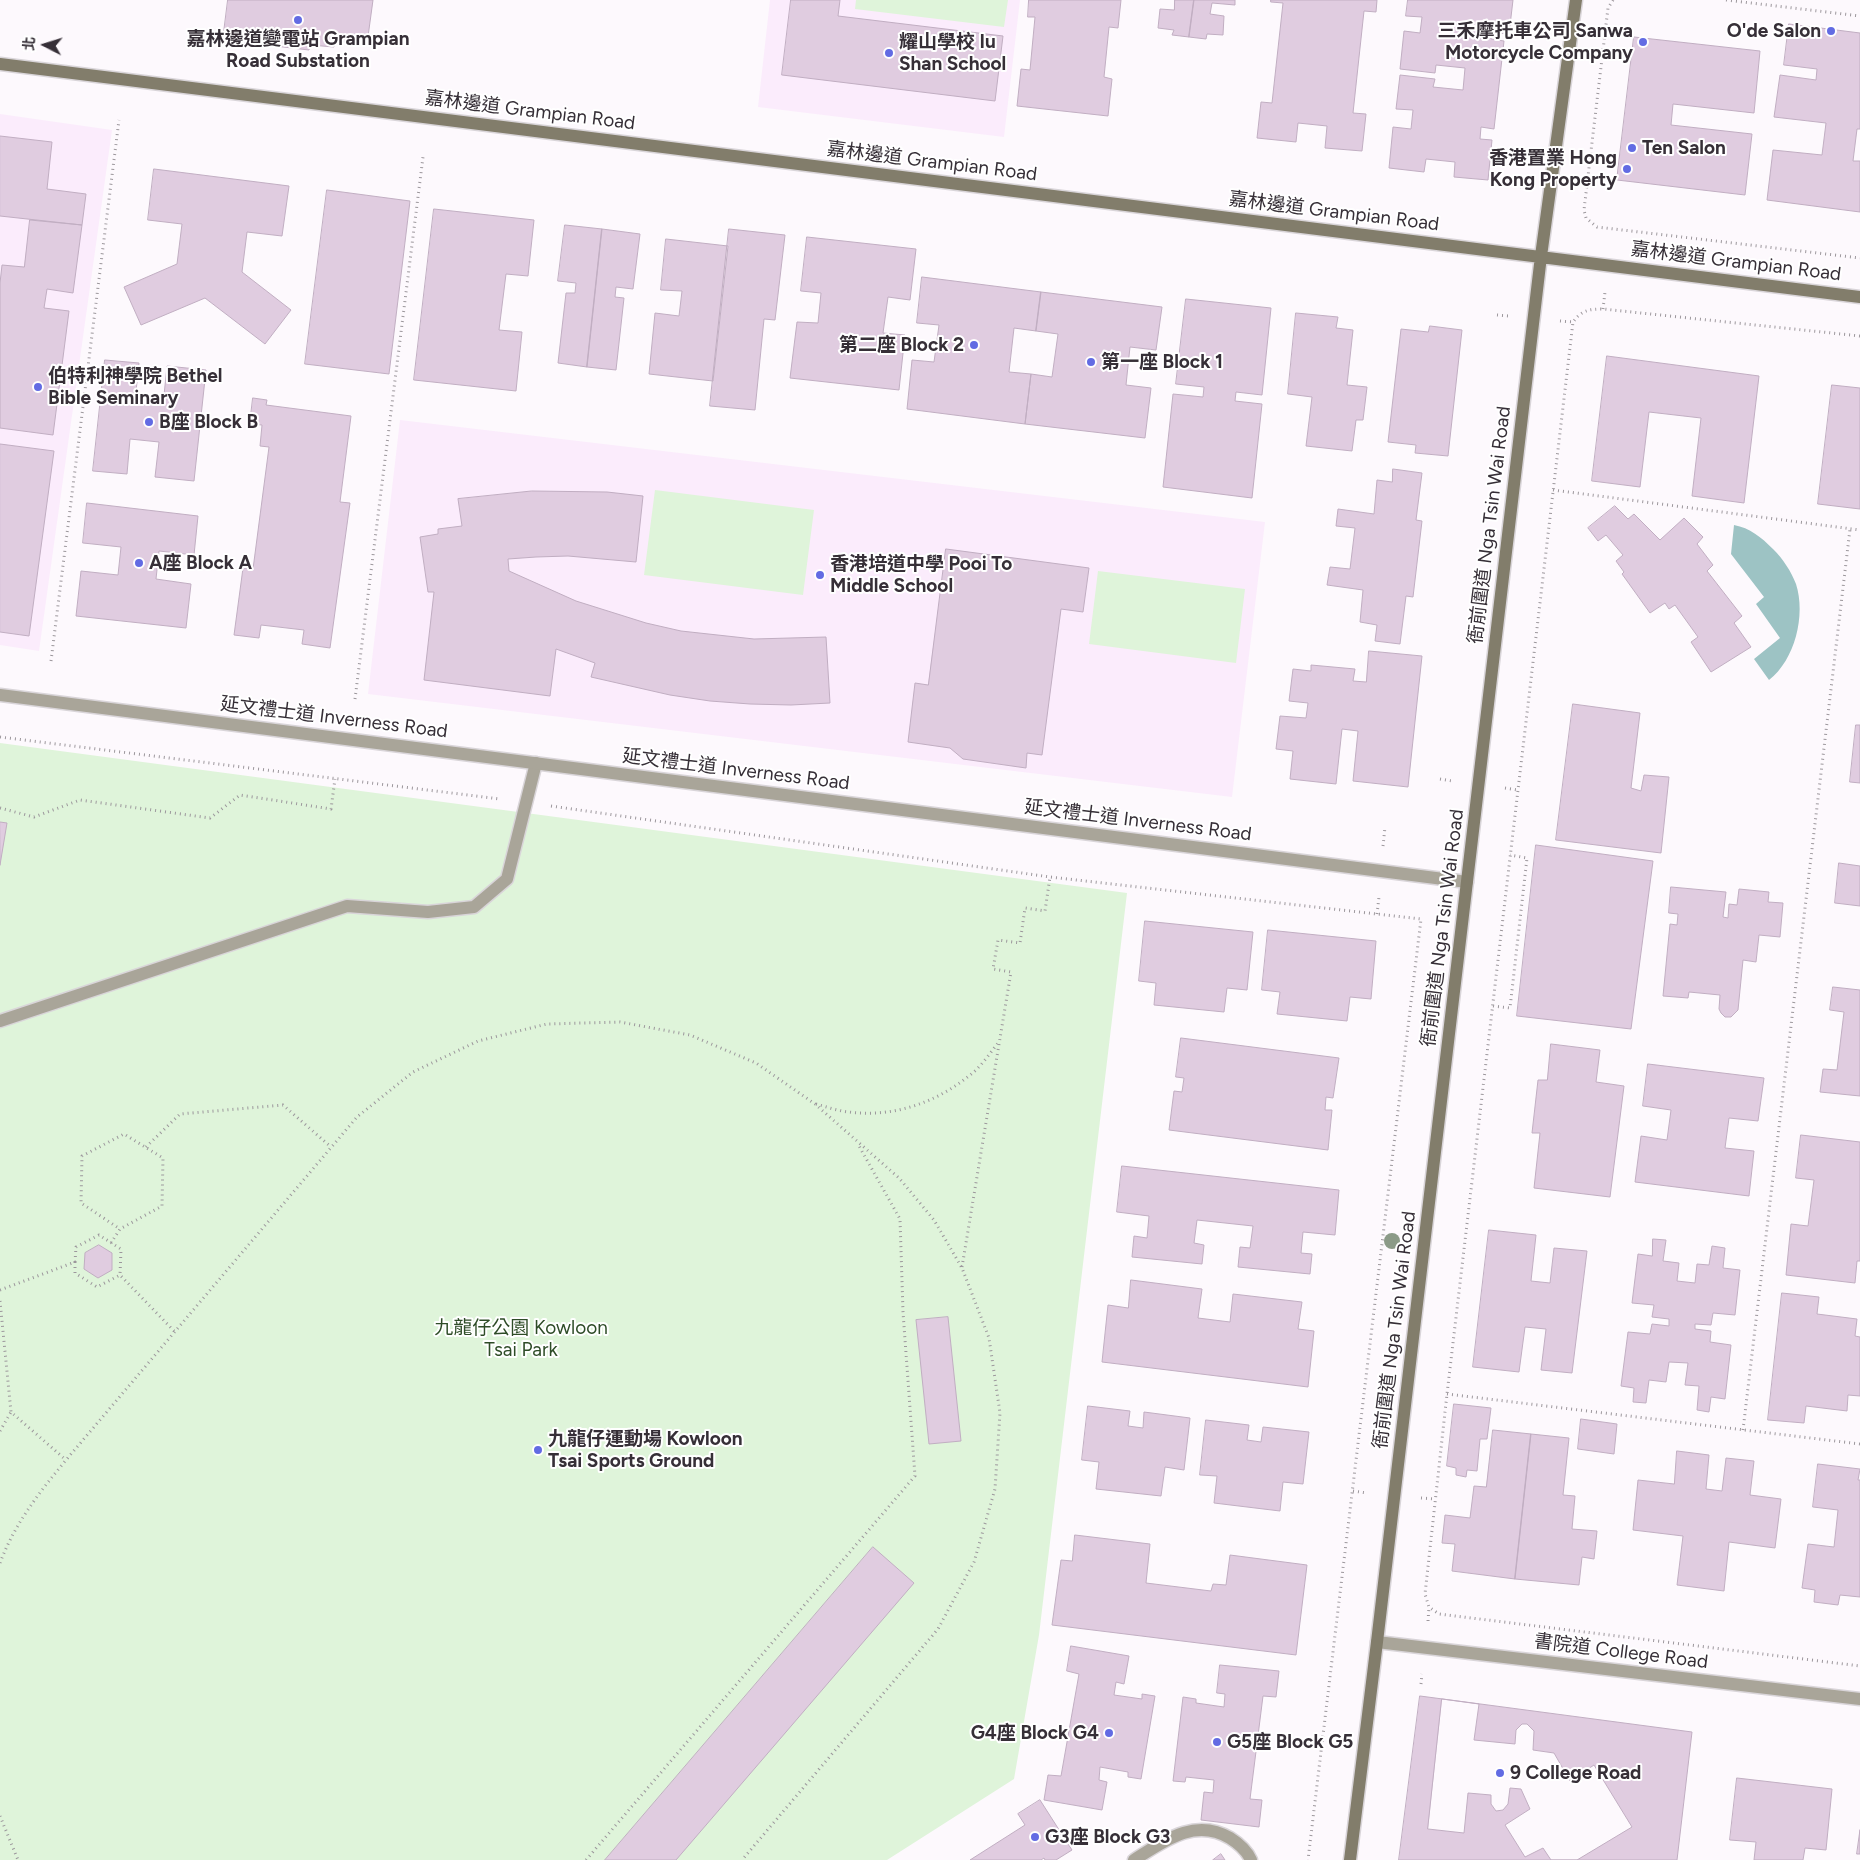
<!DOCTYPE html>
<html>
<head>
<meta charset="utf-8">
<style>
  body { margin:0 }
  #map { position:relative; width:1860px; height:1860px; overflow:hidden; background:#fdf9fd; font-family:Figtree,"Noto Sans TC",sans-serif }
  canvas { display:block }
  .north { position:absolute; left:20px; top:20px; width:50px; height:50px; -webkit-text-stroke:4px #fff; paint-order:stroke; rotate:275deg; font-size:14px; font-weight:700; line-height:20px; text-align:center; color:#362f37 }
  .north::after { content:''; display:block; margin:auto; width:18px; height:22px; background:#362f37; clip-path:polygon(50% 0,100% 100%,50% 72%,0 100%) }
</style>
</head>
<body>
<div id="map">
<canvas width="1860" height="1860"></canvas>
<div class="north">北</div>
</div>
<script>
const g = document.querySelector('canvas').getContext('2d');
g.lineJoin = 'round';
function paint(path, color) { g.fillStyle = color; g.fill(path, 'evenodd'); }
function trace(path, color, width, dash) { g.strokeStyle = color; g.lineWidth = width; g.lineCap = dash ? 'butt' : 'round'; g.setLineDash(dash || []); g.stroke(path); }
function drawText(font, color, halo, rows, align = 'center') {
  g.font = font + ' Figtree,"Noto Sans TC",sans-serif'; g.lineWidth = 4; g.setLineDash([]); g.textBaseline = 'middle'; g.strokeStyle = halo; g.fillStyle = color; for (const [text, x, y, turn = 0] of rows) {
    g.save(); g.translate(x, y); g.rotate((+turn || 0) * Math.PI / 180); g.textAlign = isNaN(turn) ? turn : align; if (halo) g.strokeText(text, 0, 0); g.fillText(text, 0, 0); g.restore();
  }
}
paint(new Path2D(`
  M770 0H1020L1004 137 758 107Z
  M0 114 112 130 39 651 0 645Z
  M400 420 1265 522 1232 797 368 694Z`), '#fbecfc');
paint(new Path2D(`
  M856 0H1008L1004 27 855 9Z
  M655 490 814 510 803 595 644 575Z
  M1098 571 1245 589 1236 663 1089 644Z
  M0 743 1127 893 1039 1635 1014 1779 887 1860H0Z`), '#dff4da');
paint(new Path2D(`
  M1734 525C1750 528 1761 537 1773 549 1783 559 1791 571 1796 584 1806 615 1795 660 1769 680L1754 659 1780 638 1756 604 1764 597 1731 554Z`), '#9dc3c4');
const building = new Path2D(`
  M228 0H373L367 44 335 41 334 47 310 45 309 50 223 40Z
  M791 0H840L838 16 1003 36 995 101 782 75Z
  M1029 0H1121L1118 28 1109 27 1104 77 1112 79 1108 116 1017 106 1021 69 1030 70 1035 17H1028Z
  M1175 0H1194L1189 37 1172 35 1174 30 1158 28 1160 9 1174 10Z
  M1194 0H1235V5L1212 3 1210 14 1224 16 1223 35 1207 34 1206 39 1189 37Z
  M1271 0H1377L1376 12 1364 11 1353 113 1366 114 1362 151 1325 148 1327 126 1298 123 1296 142 1257 138 1261 102 1272 103 1283 3 1271 2Z
  M1408 0H1513L1509 34 1491 32V39L1504 41 1494 129 1481 127 1480 139 1492 140 1488 180 1454 177 1455 162 1426 159 1424 172 1389 168 1393 127 1411 129 1413 110 1396 109 1400 75 1435 79 1433 87 1463 90 1465 68 1436 65 1435 73 1400 69 1404 31 1420 33 1422 17 1406 16Z
  M1789 24 1860 33V129H1857L1853 161H1860V212L1767 200 1773 150 1822 155 1826 123 1774 117 1780 75 1816 80 1817 69 1784 65Z
  M1634 37 1760 51 1754 113 1673 104 1671 125 1752 134 1745 195 1617 180Z
  M0 136 52 142 47 189 86 194 82 225 0 216Z
  M154 169 289 186 282 236 247 232 242 272 291 310 265 344 205 298 141 325 124 287 177 264 182 224 148 220Z
  M327 190 410 201 389 374 305 364Z
  M434 209 534 220 528 276 506 274 499 330 522 332 516 391 414 380Z
  M30 220 82 225 73 293 47 289 44 308 69 311 53 435 0 428V283L2 265 24 267Z
  M565 225 602 229 587 367 558 363 566 293H575L576 283 558 281Z
  M602 229 640 234 633 289 616 287 615 297 624 298 616 370 587 367Z
  M729 229 785 235 775 320 764 319 755 410 710 406Z
  M807 237 916 249 910 300 888 297 883 333 905 335 899 390 790 378 797 322 818 323 821 293 801 291Z
  M666 239 728 246 713 381 649 374 655 313 679 316 682 291 661 290Z
  M922 277 1041 292 1036 331 1014 328 1009 372 1031 374 1025 424 907 409 912 360 934 362 939 325 917 323Z
  M1041 292 1162 307 1156 350 1130 347 1126 385 1151 388 1145 438 1025 424 1031 374 1052 377 1058 334 1036 331Z
  M1186 299 1271 308 1262 395 1236 392 1235 401 1262 404 1252 498 1163 487 1173 394 1203 397 1204 387 1176 384Z
  M1296 313 1338 317 1336 328 1353 330 1347 385 1367 387 1363 420H1356L1352 451 1306 446 1312 397 1288 394Z
  M1430 326 1462 330 1448 456 1415 453 1416 445 1388 442 1401 329 1428 332Z
  M1607 356 1759 376 1744 503 1692 496 1701 418 1649 412 1640 487 1592 481Z
  M105 360 139 363 135 401 163 405 167 366 206 370 194 481 155 477 159 442 130 439 127 474 93 471Z
  M1832 385 1860 388V509L1818 504Z
  M253 398 267 400 266 405 351 416 340 502 350 503 330 648 302 644 304 630 261 625 259 638 234 635 243 568 253 569 269 447 260 446 262 425 250 424Z
  M0 444 54 451 29 636 0 632Z
  M1393 469 1422 473 1416 520 1422 521 1413 597 1406 596 1400 644 1375 641 1377 625 1360 622 1363 590 1327 585 1330 567 1350 569 1355 528 1336 526 1338 509 1374 514 1377 480 1392 482Z
  M532 491 607 492 643 496 636 562 568 556 536 557 508 559 509 571 576 601 646 623 681 631 754 639 826 637 830 703 791 705 750 704 710 701 670 695 591 677 595 663 556 649 550 696 424 680 434 592H428L420 537 438 534V529L462 526 458 499Z
  M87 503 198 516 194 555 159 551 156 579 191 584 186 628 76 616 81 571 118 575 121 547 83 543Z
  M1615 506 1628 519 1634 514 1660 540 1684 518 1703 537 1697 544 1713 565 1707 571 1742 616 1734 623 1751 647 1711 672 1691 642 1698 637 1675 605 1669 609 1665 603 1650 613 1622 574 1624 572 1616 561 1623 555 1606 535 1598 541 1588 528Z
  M946 549 1089 568 1083 612 1061 609 1042 755 1027 753 1026 768 963 759 950 748 908 742 915 683 928 685Z
  M1369 651 1422 656 1408 787 1353 781 1358 731 1342 729 1336 784 1290 779 1293 751 1276 749 1280 716 1306 718 1308 703 1289 701 1293 669 1311 671V665L1355 669 1353 681 1366 682Z
  M1573 704 1640 713 1631 788 1641 791 1644 775 1669 777 1661 853 1556 840Z
  M1856 725H1860V783L1850 782Z
  M0 822 7 823 0 865Z
  M1536 845 1653 861 1631 1029 1517 1016Z
  M1839 863 1860 866V906L1835 903Z
  M1671 887 1726 892 1723 917 1728 918 1729 904 1737 905 1739 889 1769 892 1768 902 1783 903 1780 937 1759 935 1756 962 1743 960 1738 1010 1731 1017H1725L1721 1013 1719 1009 1720 995 1689 992 1688 998 1663 996 1670 924 1677 925 1678 914 1669 913Z
  M1145 921 1253 932 1247 990 1227 988 1224 1012 1154 1005 1156 983 1139 981Z
  M1268 930 1376 941 1371 999 1350 997 1347 1021 1277 1014 1280 992 1262 990Z
  M1833 987 1860 990V1096L1820 1092 1823 1069 1837 1070 1844 1012 1830 1010Z
  M1181 1038 1339 1058 1333 1098 1326 1097 1325 1110H1332L1328 1150 1169 1130 1174 1091 1182 1092 1184 1078 1176 1077Z
  M1551 1044 1600 1050 1596 1082 1624 1086 1610 1197 1534 1188 1540 1133H1532L1538 1080H1547Z
  M1648 1064 1764 1078 1758 1121 1729 1118 1725 1148 1754 1151 1749 1196 1635 1182 1641 1136 1667 1140 1671 1110 1643 1106Z
  M1801 1135 1860 1142V1261H1857L1855 1283 1786 1275 1791 1224 1808 1226 1814 1180 1796 1178Z
  M1122 1166 1339 1190 1335 1235 1303 1232 1301 1253 1312 1254 1310 1274 1238 1267 1240 1247 1250 1248 1253 1226 1197 1220 1194 1243 1204 1245 1202 1264 1132 1257 1134 1236 1147 1238 1149 1216 1117 1212Z
  M1489 1230 1536 1235 1531 1281 1550 1283 1554 1248 1587 1251 1572 1373 1541 1370 1546 1329 1525 1327 1519 1372 1473 1367Z
  M1653 1239 1666 1240 1663 1261 1679 1263 1677 1281 1695 1283 1697 1264 1709 1265 1712 1246 1725 1248 1723 1268 1740 1270 1735 1315 1713 1313 1711 1325 1695 1324V1329L1711 1331 1710 1342 1731 1345 1725 1399 1711 1397 1709 1412 1697 1410 1699 1386 1685 1385 1688 1363 1669 1362 1666 1382 1649 1380 1646 1403 1633 1402 1634 1388 1621 1386 1628 1332 1650 1334 1652 1324 1669 1326V1319L1652 1317 1654 1305 1632 1303 1638 1254 1652 1256Z
  M99 1245 112 1253V1270L98 1278 84 1269 85 1253Z
  M1131 1280 1202 1289 1198 1318 1230 1322 1233 1294 1302 1302 1298 1329 1314 1331 1308 1387 1102 1362 1108 1305 1128 1308Z
  M1782 1293 1819 1297 1817 1314 1857 1319 1855 1336 1860 1337V1396L1848 1395 1847 1411 1806 1406 1804 1423 1768 1420Z
  M948 1317 961 1441 929 1444 916 1320Z
  M1454 1404 1491 1408 1487 1439H1480L1477 1471 1467 1470 1466 1477 1456 1475V1468L1447 1466Z
  M1088 1406 1130 1411 1128 1426 1143 1428 1144 1412 1190 1418 1184 1470 1165 1467 1161 1496 1096 1489 1099 1462 1082 1460Z
  M1581 1419 1617 1424 1614 1454 1578 1449Z
  M1206 1420 1249 1425 1247 1440 1261 1442 1263 1427 1309 1432 1303 1484 1283 1482 1280 1511 1214 1503 1217 1476 1200 1475Z
  M1493 1430 1531 1434 1515 1579 1452 1571 1455 1544 1442 1543 1445 1515 1470 1518 1474 1486 1486 1487Z
  M1531 1434 1569 1438 1563 1495 1575 1496 1572 1529 1597 1531 1594 1559 1582 1557 1579 1585 1515 1579Z
  M1677 1451 1709 1455 1706 1489 1722 1491 1726 1458 1754 1461 1750 1495 1781 1499 1775 1548 1729 1542 1724 1591 1677 1585 1683 1536 1633 1530 1638 1480 1674 1484Z
  M1818 1464 1860 1469 1858 1480H1860V1597L1840 1595 1838 1605 1814 1602 1815 1590 1802 1588 1808 1544 1834 1547 1838 1510 1813 1507Z
  M1075 1535 1150 1544 1146 1583 1211 1591 1213 1584 1226 1585 1230 1555 1307 1565 1296 1655 1052 1625 1061 1560 1072 1561Z
  M873 1547 914 1583 676 1860H605Z
  M1071 1646 1129 1656 1124 1684 1116 1682 1114 1695 1142 1699V1694L1155 1696 1141 1779 1128 1777V1772L1100 1767 1099 1780 1107 1782 1102 1810 1044 1800 1048 1775 1061 1776 1079 1674 1067 1671Z
  M1220 1665 1279 1671 1276 1697 1263 1696 1250 1799 1262 1800 1259 1827 1201 1820 1204 1792 1213 1793 1214 1780 1186 1777 1185 1782 1173 1781 1183 1697 1196 1699V1703L1224 1707 1225 1694 1217 1693Z
  M1420 1696 1692 1732 1677 1860H1399Z
  M1442 1699 1479 1704 1474 1740 1515 1744 1516 1730 1522 1724H1527L1534 1731 1533 1750 1554 1753 1570 1781 1594 1765 1632 1827 1577 1860H1551L1543 1848 1525 1857 1505 1825 1530 1809 1521 1789 1510 1788 1508 1804 1503 1810 1496 1811 1491 1804V1795L1468 1793 1464 1833 1428 1829Z
  M1737 1778 1832 1789 1826 1850 1805 1848 1803 1860H1754L1756 1842 1730 1840Z
  M1040 1800 1072 1850 1056 1860H1045L1044 1858 1041 1860H970L1025 1825 1018 1814Z
  M1860 1830V1854H1857Z
  M1221 1854 1225 1860H1213Z`);
paint(building, '#e0cce0');
trace(building, '#c1aec2', 1);
const lane = new Path2D(`
  M0 1021 347 906 428 912 474 907 507 879 536 763
  M1134 1860C1164 1841 1195 1817 1230 1838 1238 1843 1247 1851 1251 1860`);
const street = new Path2D(`
  M0 695 1467 882
  M1377 1642 1860 1699`);
const secondary = new Path2D(`
  M0 64 1860 297
  M1350 1860 1377 1642 1541 256 1576 0`);
trace(lane, '#d9d5d9', 15);
trace(street, '#d9d5d9', 15);
trace(secondary, '#d9d5d9', 15);
trace(new Path2D(`
  M1613 0 1608 8 1584 210 1586 218 1597 227 1860 258
  M1726 0 1860 16
  M1515 186 1524 187
  M1603 309 1605 292
  M1497 315 1509 316
  M1560 321 1573 322
  M1860 336 1603 309C1589 309 1582 310 1573 322L1447 1394 1425 1594 1429 1607 1439 1614 1860 1666
  M1553 490 1860 530
  M51 661 119 120
  M355 699 423 157
  M0 737 500 799
  M1440 779 1452 781
  M1505 788 1518 790
  M551 806 1050 877 1421 919 1308 1860
  M0 808 34 817 80 800 210 818 240 795 331 809 335 779
  M1383 846 1385 827
  M1377 914 1379 897
  M1493 1006 1510 1008 1527 858 1510 855
  M816 1104C827 1107 838 1111 849 1112 896 1118 941 1101 976 1070 984 1062 991 1052 998 1043
  M146 1147 180 1114 283 1105 331 1147
  M111 1243 120 1229 162 1206 163 1158 124 1134 82 1156 81 1203 120 1229
  M75 1262 76 1247 99 1235 121 1249 120 1275
  M962 1267 1011 972 993 969 998 940 1020 943 1025 908 1045 911 1050 877
  M0 1290 75 1262V1273L97 1287 120 1275 175 1332
  M0 1301 11 1412 66 1460
  M1447 1394 1860 1444
  M1743 1430 1850 529
  M0 1431 11 1412
  M1353 1491 1367 1493
  M1421 1498 1435 1499
  M0 1563C15 1523 39 1493 66 1460L357 1117 413 1072 478 1041 547 1024 620 1022 690 1035 756 1063 815 1104 899 1178 934 1220 962 1268 989 1338 1000 1413 995 1489 974 1562 938 1629 742 1860
  M1428 1621 1429 1607
  M1421 1684 1422 1674
  M0 1816 18 1860
  M586 1860 915 1476 903 1312 900 1219 859 1146`), '#9c979c', 3, [1, 4]);
trace(lane, '#a9a599', 12);
trace(street, '#a9a599', 12);
trace(secondary, '#827d6b', 12);
g.fillStyle = '#8b9a87';
for (const [x, y] of [
  [1392,1241]
]) { g.beginPath(); g.arc(x, y, 8, 0, 2 * Math.PI); g.fill(); }
for (const [x, y, r, color] of [
  [298,20,5,"#626be3"],
  [1831,31,5,"#626be3"],
  [1643,42,5,"#626be3"],
  [889,53,5,"#626be3"],
  [1632,148,5,"#626be3"],
  [1627,169,5,"#626be3"],
  [974,345,5,"#626be3"],
  [1091,362,5,"#626be3"],
  [38,387,5,"#626be3"],
  [149,422,5,"#626be3"],
  [139,563,5,"#626be3"],
  [820,575,5,"#626be3"],
  [538,1450,5,"#626be3"],
  [1109,1733,5,"#626be3"],
  [1217,1742,5,"#626be3"],
  [1500,1773,5,"#626be3"],
  [1035,1837,5,"#626be3"]
]) { const dot = new Path2D(); dot.arc(x, y, r, 0, 2 * Math.PI); g.fillStyle = color; g.fill(dot); trace(dot, '#fff', 2); }
drawText('bold 19px', '#362f37', '#fff', [
  ["三禾摩托車公司 Sanwa",1633,31,"right"],
  ["Motorcycle Company",1633,53,"right"],
  ["O'de Salon",1821,31,"right"],
  ["嘉林邊道變電站 Grampian",298,39,"center"],
  ["Road Substation",298,61,"center"],
  ["耀山學校 Iu",899,42],
  ["Shan School",899,64],
  ["Ten Salon",1642,148],
  ["香港置業 Hong",1617,158,"right"],
  ["Kong Property",1617,180,"right"],
  ["第二座 Block 2",964,345,"right"],
  ["第一座 Block 1",1101,362],
  ["伯特利神學院 Bethel",48,376],
  ["Bible Seminary",48,398],
  ["B座 Block B",159,422],
  ["A座 Block A",149,563],
  ["香港培道中學 Pooi To",830,564],
  ["Middle School",830,586],
  ["九龍仔運動場 Kowloon",548,1439],
  ["Tsai Sports Ground",548,1461],
  ["G4座 Block G4",1099,1733,"right"],
  ["G5座 Block G5",1227,1742],
  ["9 College Road",1510,1773],
  ["G3座 Block G3",1045,1837]
], 'left');
drawText('19px', '#362f37', '#fff', [
  ["嘉林邊道 Grampian Road",530,111,7],
  ["嘉林邊道 Grampian Road",932,162,7],
  ["嘉林邊道 Grampian Road",1334,212,7],
  ["嘉林邊道 Grampian Road",1736,262,7],
  ["衙前圍道 Nga Tsin Wai Road",1490,525,-83],
  ["延文禮士道 Inverness Road",334,718,7],
  ["延文禮士道 Inverness Road",736,770,7],
  ["延文禮士道 Inverness Road",1138,821,7],
  ["衙前圍道 Nga Tsin Wai Road",1443,928,-83],
  ["衙前圍道 Nga Tsin Wai Road",1395,1330,-83],
  ["書院道 College Road",1621,1652,7]
]);
drawText('19px', '#2e4c27', '#fff', [
  ["九龍仔公園 Kowloon",521,1328],
  ["Tsai Park",521,1350]
]);
</script>
</body>
</html>
